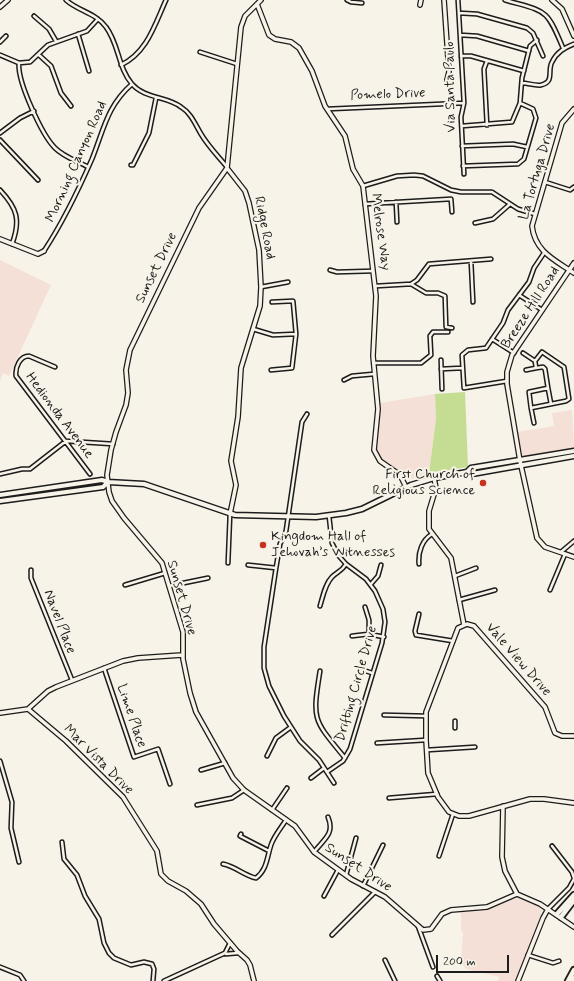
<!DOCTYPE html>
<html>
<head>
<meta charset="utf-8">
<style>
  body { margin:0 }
  #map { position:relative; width:574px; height:981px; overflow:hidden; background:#f7f3e8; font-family:Mynerve,sans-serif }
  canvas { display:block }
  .scale { position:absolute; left:436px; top:955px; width:73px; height:18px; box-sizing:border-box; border:2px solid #1c1c1c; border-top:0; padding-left:5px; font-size:12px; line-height:14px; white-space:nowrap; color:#1c1c1c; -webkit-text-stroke:3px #f7f3e8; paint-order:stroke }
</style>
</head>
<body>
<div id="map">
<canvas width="574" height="981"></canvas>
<div class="scale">200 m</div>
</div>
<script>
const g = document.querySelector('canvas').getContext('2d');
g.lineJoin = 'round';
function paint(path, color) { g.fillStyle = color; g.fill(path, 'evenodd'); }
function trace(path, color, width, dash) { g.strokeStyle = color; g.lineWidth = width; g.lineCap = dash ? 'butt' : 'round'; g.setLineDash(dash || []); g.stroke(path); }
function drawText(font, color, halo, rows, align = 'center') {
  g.font = font + ' Mynerve,sans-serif'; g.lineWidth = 4; g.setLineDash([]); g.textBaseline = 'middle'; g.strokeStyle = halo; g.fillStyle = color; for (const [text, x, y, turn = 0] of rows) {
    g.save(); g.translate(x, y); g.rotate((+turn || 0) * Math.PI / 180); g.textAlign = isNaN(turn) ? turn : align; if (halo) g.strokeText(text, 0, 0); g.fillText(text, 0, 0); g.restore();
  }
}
paint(new Path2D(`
  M0 260 51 285 9 376 3 373 0 381Z
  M435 394 436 419 429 473 408 480 401 472 382 459 378 454 376 446 380 403Z
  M572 410 574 448 523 457 517 432 554 426 552 413Z
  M518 897 538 905 542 911 516 981H497L500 977 466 969 461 962 463 932 461 931V910L489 909 510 898Z`), '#f4e0d6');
paint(new Path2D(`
  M465 392 468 467 429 473 436 419 435 394Z`), '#c4dd93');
const street = new Path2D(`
  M66 0C78 11 96 13 106 27 119 44 118 68 132 84 145 99 167 96 181 107 191 113 195 124 201 134 208 146 218 156 227 167
  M347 0 351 2 362 3
  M458 0 464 103 461 117 464 174
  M505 0C546 12 546 7 563 48
  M459 13 477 14 527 28 533 33 543 56
  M34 16 49 29 56 41
  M78 34 89 71
  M460 35 477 36 529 51
  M0 42 6 36
  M200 52 237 64
  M0 55 19 63 30 62 48 45 87 31 98 19
  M39 55 51 66 61 93 71 106
  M461 56H471L524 71
  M487 61 484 69 487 125
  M19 63C17 81 42 135 55 148 64 157 77 161 88 167
  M121 65C147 53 155 24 166 0
  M522 83C528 83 535 86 541 85 555 82 547 71 552 62 557 52 564 48 574 44
  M328 109 464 103
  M462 126 512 122 520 103 522 78 530 46 537 40
  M0 133 20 118 34 111
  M0 140 38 180
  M462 146 513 144 527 147
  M131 165H133L149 133 156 98
  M463 166 518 164 524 159 536 118 533 109 520 103
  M545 182 570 190 574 187
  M363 186 397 176 414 175 423 176 451 190 461 192H492L518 209 535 214
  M0 190C17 208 21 220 12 244
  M396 202 397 222
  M365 204 451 199 452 212
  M475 223 493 219 510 204
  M44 251C63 222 78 191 92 159 104 129 107 106 132 84
  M471 261 473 302
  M330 270 337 272 373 271
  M411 284 426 293H438L445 296 446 327 452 328
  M376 286 411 284 417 280 429 264 491 259
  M261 287 288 282
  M519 295 542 310
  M253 329 273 335 296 334
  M492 339 514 353
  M523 353 535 361 536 368 526 370
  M441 360 442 389
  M535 361 542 352 564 367 569 399 566 401 531 408 529 392 548 388 545 369 543 367 536 368
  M374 363H421L431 355 430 336 433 332H448
  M55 367 29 356C20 356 15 367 16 376L90 474
  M441 369 462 368
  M271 370 292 368 296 334 293 301 272 302
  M344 380 352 376 374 374
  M507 381 464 388 462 355 468 350 486 348 503 323 508 310 529 282 534 268 544 253
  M548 388 551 404
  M531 408 534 423
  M307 414 302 422 286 531 280 544 276 568 264 647V668L269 686 284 716 300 741 319 760 334 783
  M0 474 22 469H30L66 441 113 444
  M561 552 574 541
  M228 563 230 514
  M419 564C418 552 422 540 432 534
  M248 565 276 568
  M31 570V578L72 680
  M455 576 476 568
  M371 584 378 576 381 565
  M125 585 165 573
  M169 586 208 578
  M550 590 565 554
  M459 600 495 590
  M320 606C323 596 325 584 332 577 337 572 342 571 346 564
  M365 607 369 620V634
  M419 614 415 631 416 635 453 641
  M352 636 369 634 384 637
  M104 668 134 757 158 749 170 784
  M363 670 372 673
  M320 671C312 721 313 719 345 758
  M384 715 426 716
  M455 721V728
  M377 743 426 740
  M427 750 475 747
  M267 756 276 738 291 727
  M0 761 12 802 11 828 19 862
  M201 770 225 763
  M327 772 343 761 350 749 382 643 385 622 383 609 375 591 366 579 346 564 338 555 332 543 329 516
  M311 778 324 768
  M389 798 437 794
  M197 805 232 798 244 790
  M272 810 287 788
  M241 834 240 836 269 851
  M62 842 64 859 77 875 85 896 99 919 104 943 109 953 114 958 131 965 144 962 152 964 154 969 153 981
  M552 846 572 872 574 878
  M314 852C324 839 335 834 328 817
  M439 856 453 814
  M223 864C235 866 245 876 256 878 267 870 267 857 271 845 274 836 281 828 286 820
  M346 875 356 838
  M363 886 383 845
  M324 896 338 870
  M548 909 569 888 574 879
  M418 926 433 967
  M332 935 375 892
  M226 954 238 953
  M528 955 553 963 559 961
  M385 960 395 981
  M0 967 20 975 24 981
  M437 976 440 981
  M164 981 225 953 230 943`);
const secondary = new Path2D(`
  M261 0 245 16 241 27 227 168 199 208 130 350 126 370 128 393 126 405 116 432 111 450 107 475 109 492 112 501 124 518 162 563 183 632V659L190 693 196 712 233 778 244 790 295 826 314 852 351 879 385 897 423 930 431 929 442 914 451 910 487 907 517 894 540 904 574 927
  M444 0 449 72 447 80
  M552 0 562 9 574 36
  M257 4 269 35 275 39 291 42 299 48 312 71 325 106 345 136 353 169 363 186 376 296 373 356 378 409 374 450 380 461 400 475 406 487
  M420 5 421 0
  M0 7 8 0
  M574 109 562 123 532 226C535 252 555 260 574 273
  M227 168 245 191 249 203 259 250 261 287 260 306 241 368 238 417 231 461 236 485 230 514
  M0 239 38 254 44 251
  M574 263 512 355 507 372V384L520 461 537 538 545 547 574 557
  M434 478 436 488 429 511V529L451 558 464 625
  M28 709 66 741 123 797 157 851 161 874 168 881 186 891 201 904 214 924 237 951 247 960 250 965 254 981
  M0 713 28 709 48 691 56 687 123 661 138 658 182 655
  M574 736H562L555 733 545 707 474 626 467 624 458 628 426 712V740L428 773 438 797 449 812 459 816H469L530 799H544L574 803
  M503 806 502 857 505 871 517 894
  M518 981 543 918 548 909`);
const primary = new Path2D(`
  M467 472 472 474 574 456
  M0 495 102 480 108 482 144 484 235 515 316 517 346 513 362 509 411 485 434 478 467 472 471 468 574 451
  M0 501 103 487 108 482`);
const highway = new Path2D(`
  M557 914 574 895
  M561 917 574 900
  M568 981 574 970
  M572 981 574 978`);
trace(street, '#1c1c1c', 5.5);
trace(secondary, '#1c1c1c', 6);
trace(primary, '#1c1c1c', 7);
trace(highway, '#1c1c1c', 8);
trace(street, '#f7f3e8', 2.5);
trace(secondary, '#f7f3e8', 3.5);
trace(primary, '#f7f3e8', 4);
trace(highway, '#f7f3e8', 4.5);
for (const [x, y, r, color] of [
  [483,483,4,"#c8321e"],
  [263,545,4,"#c8321e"]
]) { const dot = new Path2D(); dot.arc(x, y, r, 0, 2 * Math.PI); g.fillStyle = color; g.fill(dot); trace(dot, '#f7f3e8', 1.5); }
drawText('14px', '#1c1c1c', '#f7f3e8', [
  ["Via Santa Paulo",451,87,-91],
  ["Pomelo Drive",388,95,-2],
  ["Morning Canyon Road",77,162,-66],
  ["La Tortuga Drive",538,172,-74],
  ["Ridge Road",264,228,79],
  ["Melrose Way",380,232,82],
  ["Sunset Drive",157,268,-64],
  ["Breeze Hill Road",531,308,-57],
  ["Hedionda Avenue",59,416,53],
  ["Sunset Drive",181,598,74],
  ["Navel Place",59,622,69],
  ["Vale View Drive",518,660,49],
  ["Drifting Circle Drive",357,684,-74],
  ["Lime Place",131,716,71],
  ["Mar Vista Drive",98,760,45],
  ["Sunset Drive",358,868,33]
]);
drawText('14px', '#1c1c1c', '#f7f3e8', [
  ["First Church of",475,475],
  ["Religious Science",475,491],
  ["Kingdom Hall of",271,537,"left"],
  ["Jehovah’s Witnesses",271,553,"left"]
], 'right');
</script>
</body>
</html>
